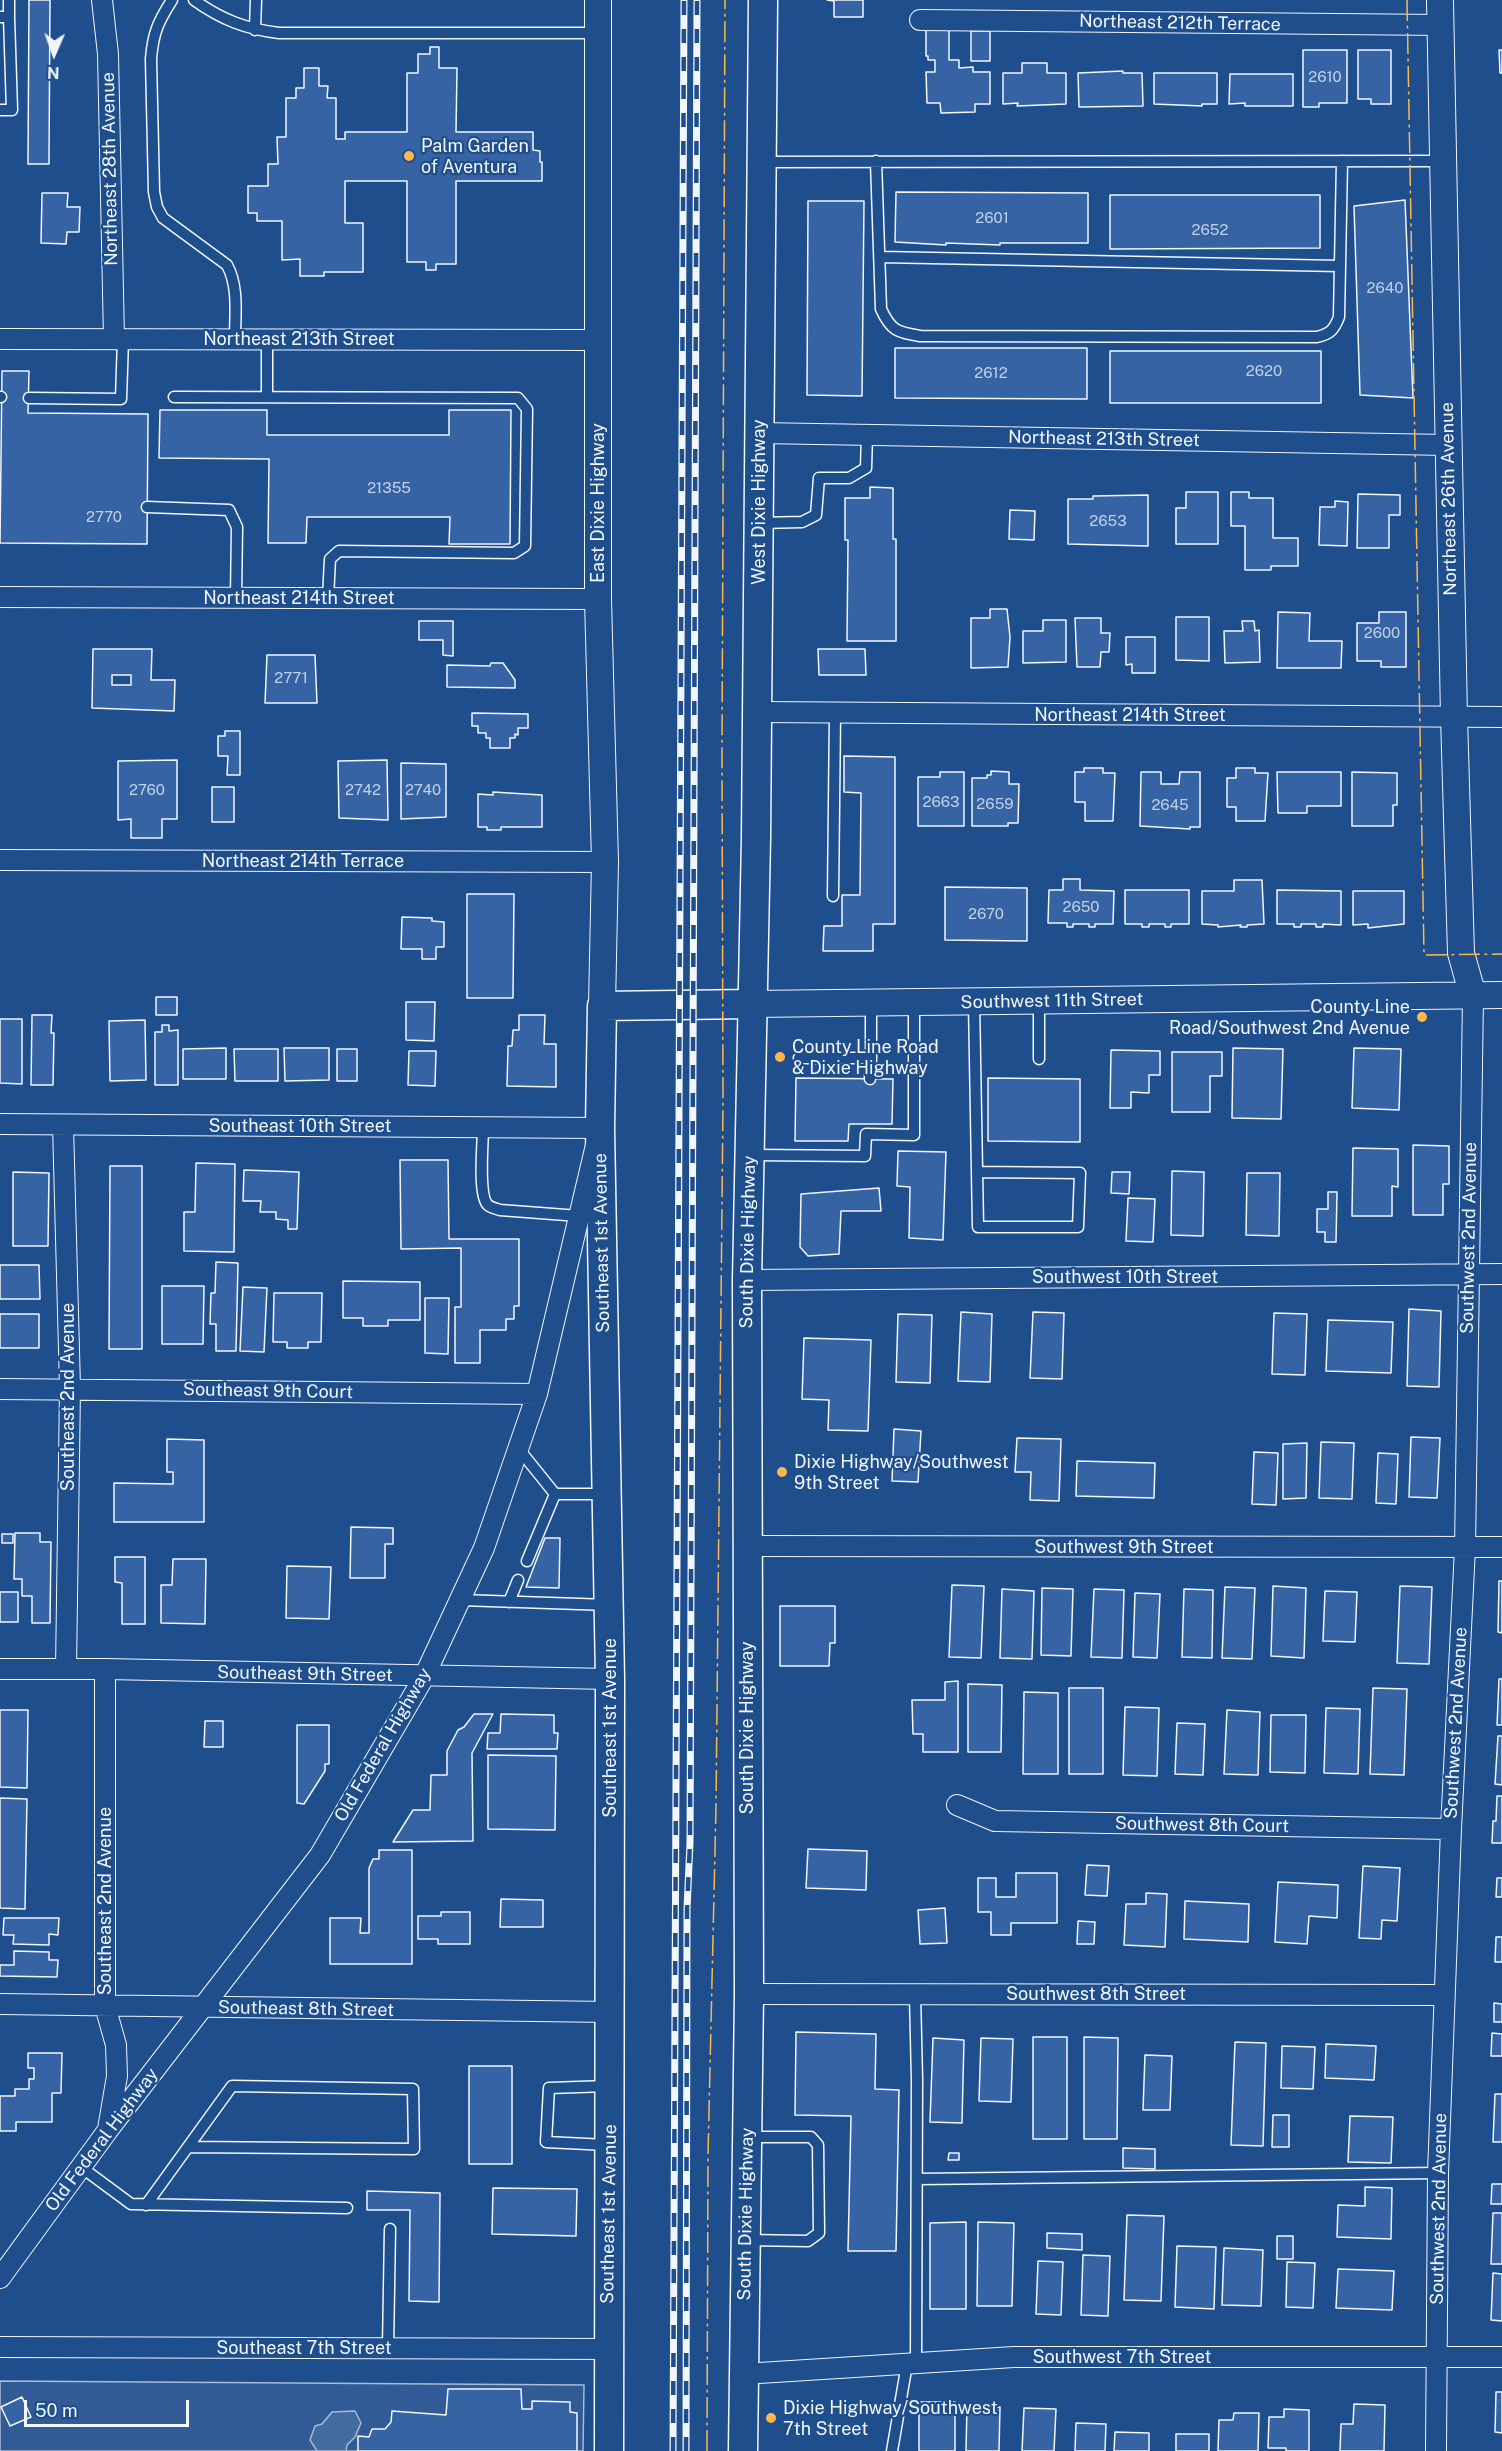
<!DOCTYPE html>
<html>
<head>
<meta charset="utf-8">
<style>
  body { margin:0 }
  #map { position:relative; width:1502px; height:2451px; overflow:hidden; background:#1f4e8c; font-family:"Public Sans",sans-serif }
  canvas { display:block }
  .north { position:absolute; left:24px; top:24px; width:60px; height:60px; -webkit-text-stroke:4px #1f4e8c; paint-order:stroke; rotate:182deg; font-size:16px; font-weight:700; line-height:24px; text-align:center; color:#f2f6ff }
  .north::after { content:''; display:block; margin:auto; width:21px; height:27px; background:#f2f6ff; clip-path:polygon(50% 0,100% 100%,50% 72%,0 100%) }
  .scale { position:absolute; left:24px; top:2400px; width:165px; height:27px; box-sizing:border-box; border:3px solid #f2f6ff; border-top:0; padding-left:8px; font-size:18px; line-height:21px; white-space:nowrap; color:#f2f6ff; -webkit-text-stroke:4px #1f4e8c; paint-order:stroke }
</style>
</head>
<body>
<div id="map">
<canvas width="1502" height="2451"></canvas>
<div class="north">N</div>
<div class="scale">50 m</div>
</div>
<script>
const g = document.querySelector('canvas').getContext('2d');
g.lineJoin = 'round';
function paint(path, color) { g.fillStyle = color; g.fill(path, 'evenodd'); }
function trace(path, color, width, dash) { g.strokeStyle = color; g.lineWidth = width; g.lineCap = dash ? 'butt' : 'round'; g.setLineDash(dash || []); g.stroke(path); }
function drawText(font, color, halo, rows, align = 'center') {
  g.font = font + ' "Public Sans",sans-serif'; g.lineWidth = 4.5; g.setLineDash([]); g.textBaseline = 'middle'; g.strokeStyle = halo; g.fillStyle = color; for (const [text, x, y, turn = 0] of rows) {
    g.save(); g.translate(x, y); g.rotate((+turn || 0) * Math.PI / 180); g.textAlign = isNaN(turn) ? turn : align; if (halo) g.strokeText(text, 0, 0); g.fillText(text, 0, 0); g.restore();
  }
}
const built = new Path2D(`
  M0 2381 584 2385 583 2451H0Z`);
paint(built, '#305b95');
trace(built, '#a8bbd7', 1.5);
const water = new Path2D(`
  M355 2411 361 2423 355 2437 347 2445 346 2451H317L310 2440 315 2426 322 2424 332 2412Z`);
paint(water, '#446ba0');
trace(water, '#a8bbd7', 1.5);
const building = new Path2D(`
  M29 0H50L49 164H28Z
  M827 0H863V17H834V1Z
  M926 29H949V60H959V68L973 67V72H990V104H975V112L941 113 940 103H927L926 72H935V60H928V56H926Z
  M971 31H990V61H971Z
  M430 47H439V68H457L456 132H533V150L540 151V162H542V181H456V264H436V270H426V262H407V181H345V223H363V272H324V276H300V259L282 260V221H257V213H248V186H268V164H278L277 137H286V98H296V88H304V68H319V86H328L327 98H336V139H345V132H407V73H418V54H430Z
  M1303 50H1347V103H1319V107H1303Z
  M1358 50H1391V104H1371V99H1358Z
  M1499 50H1502V73H1500Z
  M1022 63H1047V73H1066V104L1017 106 1018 103 1003 104V73H1022Z
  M1123 71V73H1142L1143 106 1079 107 1078 73Z
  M1154 73H1217V104H1202V106L1154 104Z
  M1230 74H1293V106H1245V103L1229 104Z
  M896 192 1088 193V243H1000V245L946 243V245L895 242Z
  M42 193H68L67 207H80L79 232H67L66 244 41 243Z
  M1110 195H1320V248L1110 249Z
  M1405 200 1413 398 1360 395 1354 206Z
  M808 201H864L862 396 807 395Z
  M895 348H1087V399L895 398Z
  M1110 351H1321V403H1110Z
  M2 371H29L28 413 148 414 147 544 0 543Z
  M160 410H267V435H449V410H511L510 544H449L450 517H307L306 543H268L269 459 159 458Z
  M870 487 893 488V539H896V641H847L848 540H845V498H870Z
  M1186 492H1218V544H1176V508H1186Z
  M1231 492H1249V498H1273V538H1298V566H1271V570H1245V526H1231Z
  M1358 494 1400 495V515H1389V548H1357Z
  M1148 495V546L1068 544V499H1093V496Z
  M1335 501 1348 502 1347 546 1319 545 1320 507H1335Z
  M1010 510 1035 511 1034 540 1009 539Z
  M990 609H1007L1010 637 1008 667 971 668V618H990Z
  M1278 612 1310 613 1309 641H1342L1341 668H1277Z
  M1379 612H1406V667H1381V661H1357V623H1379Z
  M1176 617H1209V661L1176 660Z
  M1075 618H1101V633H1110L1109 652H1101L1100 667H1077Z
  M1043 620H1066V662L1023 663V631H1043Z
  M419 621H453V656L443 655V640H419Z
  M1242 621H1254L1255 631 1259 630 1260 662 1225 663 1224 631H1243Z
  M1126 637H1155V673H1132V664L1126 665Z
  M93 649H152L151 680H175L174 711 92 708ZM112 675H131V685H112Z
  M818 649H865L866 675H819Z
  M267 655H315L317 703H265Z
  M491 663H503L515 680V688L447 687V665L490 666Z
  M472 713 528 714V728H518V735L515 734V738H510V748H490V738H486V733H478V726H472Z
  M225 731H240V775H227L228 756H218V736H225Z
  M844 756 895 757V924H873V951H823L824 926H842V895H860L861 793 844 792Z
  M177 760V819H162V838H131V819L118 820V761Z
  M387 760 388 820 339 818 338 761Z
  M401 763 446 764V817L401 819Z
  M1084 768H1103V773H1115L1113 821H1085V802H1075V772H1084Z
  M1236 768H1255V773H1268L1265 821H1236V807H1227V778H1236Z
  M991 771 1009 772V784H1019L1018 823H1008V826H972V778H987V775H991Z
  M940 772H964V826H918V777H940Z
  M1141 772H1161V784H1179L1180 772H1200V827H1190V829L1140 826Z
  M1277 772H1341V806H1307V813H1278Z
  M1352 772 1397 773V805H1393V826H1352Z
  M212 787H234V822H212Z
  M493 792 542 795V827H501V830H487V827H478V794L493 795Z
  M1063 879H1080V890L1114 891 1113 924H1095V927H1089V924H1073V927H1067V923H1048L1049 890H1063Z
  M1234 880H1262L1264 924 1247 925V927H1240L1241 925 1218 927V925L1202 924V891H1234Z
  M945 887 1027 888V941L945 940Z
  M1125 890H1189V924H1171V927H1165V924H1149V927H1142V924H1125Z
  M1277 890 1341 891V925L1323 924V927H1316V924H1301V927H1294V924H1277Z
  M1353 891H1404V924L1368 928V924L1353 925Z
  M467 894H514L513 998H467Z
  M402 917 432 918V921L444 922V947H436V959H422V949H401Z
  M156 997H177V1015H156Z
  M406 1002H435L434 1041 406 1040Z
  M32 1015H52L51 1033H54L53 1085H31Z
  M519 1015H545L544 1044H556V1087L507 1086 508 1046H512L513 1030H519Z
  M0 1019H22V1084L0 1083Z
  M145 1020 146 1080 110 1081 109 1021Z
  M162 1025H169V1031L178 1030V1085H155V1032H162Z
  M226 1048V1079H183V1049Z
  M284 1048H329V1080L285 1081Z
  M1233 1048 1283 1049 1281 1119 1232 1118Z
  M1354 1048 1401 1049 1399 1110 1352 1108Z
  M234 1049H278V1081H235Z
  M337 1049H357V1081H337Z
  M1111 1050 1160 1051V1075H1149V1093L1131 1092V1108H1110Z
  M409 1051H436L435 1086 408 1085Z
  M1172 1052H1222V1076H1210V1112H1172Z
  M796 1078 893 1079 892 1124H849L848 1141H795Z
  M988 1078 1080 1079V1142L988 1141Z
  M1413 1145 1449 1146V1184H1443V1215H1413Z
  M1353 1148 1398 1149V1187L1392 1186V1216H1352Z
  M898 1151 946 1152 943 1240 909 1238 910 1187 897 1186Z
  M400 1160H448L449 1239H519V1306H514V1319H506V1330H480V1363H455V1307H461V1248L401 1249Z
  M196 1163 235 1164 234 1252 184 1251V1212H195Z
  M110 1166H142V1349H109Z
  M244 1170 299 1172 297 1229H288V1220L276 1219V1212H260L261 1201H243Z
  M1172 1171 1204 1172 1203 1236 1171 1235Z
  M13 1172 49 1173 48 1246H13Z
  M1112 1172H1130L1129 1194 1111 1193Z
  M1247 1173H1280L1279 1236 1246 1235Z
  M879 1188 881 1211H841L839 1254 808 1256 800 1247 801 1194Z
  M1328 1192H1337L1336 1242H1325V1232H1317V1209H1328Z
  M1128 1198 1155 1199 1153 1242 1126 1241Z
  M216 1262 238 1263 236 1351H216V1324H210L211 1293H215Z
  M0 1265H39L40 1299H0Z
  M343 1281 420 1282V1320H388V1326H363V1318H343Z
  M162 1286H204L203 1344H162Z
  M243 1287 267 1288 264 1352 240 1351Z
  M274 1293H322L321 1342H308V1348H287V1342H273Z
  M425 1298H449L448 1354 425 1353Z
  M1409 1309 1441 1311 1439 1387 1407 1386Z
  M961 1312 992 1314 990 1382 958 1381Z
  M1033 1312 1064 1313 1062 1379 1030 1378Z
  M1274 1313 1307 1314 1305 1375 1272 1374Z
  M0 1314H39V1348H0Z
  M898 1314 932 1315 930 1383 896 1382Z
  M1328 1320 1393 1322 1391 1373 1326 1371Z
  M804 1338 871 1340 868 1431 828 1430 829 1400 802 1399Z
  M894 1429 921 1431 918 1482 892 1481Z
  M1411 1437 1440 1438 1437 1498 1409 1497Z
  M1017 1438 1061 1439 1059 1501 1030 1500 1031 1472H1015Z
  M167 1439 204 1440V1522H114V1483L173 1484V1472H167Z
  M1321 1442 1354 1443 1352 1499 1319 1498Z
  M1307 1443 1306 1498 1283 1499V1444Z
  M1254 1452 1278 1453 1276 1505 1252 1504Z
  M1378 1453 1398 1454 1396 1504 1376 1503Z
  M1077 1461 1155 1463 1154 1498 1076 1496Z
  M351 1527 393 1528V1544H385V1578H350Z
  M15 1533H40V1542H51L50 1623H32V1596H22V1579H14Z
  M2 1534H13V1543H2Z
  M545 1538H560L559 1588 526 1587Z
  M115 1557H145V1624H122V1583L115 1582Z
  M173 1559H206L205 1624 161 1623V1585H172Z
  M287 1566 331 1567 329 1619 286 1618Z
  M1499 1581H1502V1633L1498 1632Z
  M952 1585 984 1586 981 1658 949 1657Z
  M1273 1586 1306 1588 1304 1658 1271 1656Z
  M1400 1586 1432 1587 1429 1664 1397 1663Z
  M1225 1587 1255 1588 1252 1659 1222 1658Z
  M1042 1588 1073 1589 1071 1656 1041 1655Z
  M1002 1589 1034 1591 1032 1659 1000 1658Z
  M1094 1589 1124 1590 1122 1658 1091 1657Z
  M1184 1589 1213 1590 1212 1658 1182 1657Z
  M1325 1591 1357 1592 1355 1642 1323 1641Z
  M0 1592H18V1622H0Z
  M1135 1593 1160 1594 1157 1658 1133 1657Z
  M780 1606H835V1643H830L829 1666H780Z
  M1499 1679H1502V1725H1497Z
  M958 1681V1752H923V1734H913L912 1700H945V1682Z
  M968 1684 1002 1685 1001 1752H968Z
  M1069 1688H1103V1774H1069Z
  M1373 1688 1407 1689 1404 1775 1370 1774Z
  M1024 1692 1058 1693V1774H1023Z
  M1125 1707 1159 1708 1157 1776 1123 1775Z
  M1326 1708 1360 1709 1358 1774 1324 1773Z
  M0 1710H28L27 1788 0 1787Z
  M1227 1710 1260 1712 1258 1775 1224 1774Z
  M474 1714H493L472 1753 473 1841 393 1842 413 1810H430L431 1775H447V1751L458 1730 464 1727Z
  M501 1714 554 1715V1733H558L557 1749H487L488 1733H500Z
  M1271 1715H1306L1305 1773 1270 1772Z
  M205 1721H223V1747H204Z
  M1177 1723 1205 1724 1203 1775 1175 1774Z
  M297 1725H329V1764H325V1771L304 1804 297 1803Z
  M1498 1736H1502V1785L1495 1784Z
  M488 1755 556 1756 555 1830 488 1829Z
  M1497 1796H1502V1843H1492L1493 1821H1496Z
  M0 1798 27 1799 25 1909 0 1908Z
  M808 1849 867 1851 866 1890 806 1888Z
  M379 1850H412V1964H330V1918H361L360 1933H369V1868L373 1859H379Z
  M1087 1865 1109 1866 1107 1896 1085 1895Z
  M1363 1866 1400 1868 1397 1921 1382 1920 1381 1939 1359 1938Z
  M1016 1873H1057V1923H1011V1935H991V1912H978V1878H996V1897H1016Z
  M1497 1878H1502V1897H1496Z
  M1278 1882 1338 1885 1337 1918 1309 1916 1307 1944 1275 1942Z
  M1146 1893 1167 1894 1165 1947 1124 1945 1126 1904H1146Z
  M501 1899 543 1900V1927H500Z
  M1185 1901 1249 1904 1248 1942 1184 1939Z
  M945 1908 947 1943 920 1944 918 1910Z
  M441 1912H470V1944H438V1939H418V1916H441Z
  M4 1918H59L58 1935 49 1934V1945L13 1944 14 1935H3Z
  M1078 1921 1095 1922 1094 1944H1077Z
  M1496 1937H1502V1962H1495Z
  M14 1951 49 1952V1960H58L57 1977 0 1976V1965H14Z
  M1494 2003 1502 2004V2022H1494Z
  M796 2032 876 2034 875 2089 899 2090 896 2251H848L851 2116 795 2115Z
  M1492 2033 1502 2034V2056H1491Z
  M1033 2037H1067V2139H1033Z
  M1084 2037 1118 2038 1117 2139H1084Z
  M933 2038 964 2040 962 2123 930 2122Z
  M981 2038 1013 2039 1011 2102 979 2101Z
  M1235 2042 1266 2043 1263 2146 1231 2145Z
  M1326 2044 1376 2046 1374 2080 1325 2078Z
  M1282 2046 1315 2047 1313 2089 1281 2088Z
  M28 2053H62L61 2093H52V2122H16V2131H0V2096H15V2089H29V2079H34V2068H28Z
  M1145 2055 1172 2056 1170 2110H1143Z
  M469 2066H512V2164H469Z
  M1495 2094H1502V2142H1493Z
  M1273 2115H1289V2147H1272Z
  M1350 2116 1393 2117 1391 2163 1348 2162Z
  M1123 2148 1155 2149V2169L1123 2168Z
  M949 2153H959V2160H948Z
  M1492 2184H1502V2204H1491Z
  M1365 2187 1392 2188 1391 2239 1337 2237 1338 2205 1365 2206Z
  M493 2188 577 2189 576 2236 492 2234Z
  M367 2191 440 2193 439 2302 409 2301 410 2210H367Z
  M1493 2213H1502V2264H1491Z
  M1127 2215 1164 2216 1161 2301 1124 2300Z
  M966 2222V2309H930V2223Z
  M978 2222 1014 2223 1012 2306H977Z
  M1047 2233 1082 2234V2250L1047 2248Z
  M1277 2236H1293V2259H1277Z
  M1177 2246 1216 2247 1214 2309 1175 2307Z
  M1224 2248 1263 2250 1261 2306 1222 2305Z
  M1083 2255 1110 2256 1108 2316 1081 2315Z
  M1038 2261 1063 2262 1061 2315 1036 2314Z
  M1287 2262 1315 2263 1313 2308 1286 2307Z
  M1338 2269 1394 2271 1392 2310 1336 2308Z
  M1493 2273 1502 2274V2321L1491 2320Z
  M448 2389H521L522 2409H532V2401L570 2402V2412L577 2413V2451H358V2436L369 2437 372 2429H385L391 2422 392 2411 446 2415Z
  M1496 2392H1502V2433L1495 2432Z
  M22 2397 31 2417 10 2426 1 2407Z
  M919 2402H955V2451H919Z
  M1354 2404 1385 2405 1384 2451H1340L1341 2424H1353Z
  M967 2407H1000L999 2451H966Z
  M1024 2408 1056 2409 1054 2451H1022Z
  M1284 2409 1309 2410V2451H1286V2448H1268L1269 2417H1284Z
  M1234 2413H1259L1258 2451H1218L1219 2420H1233Z
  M1076 2423 1106 2424 1105 2451H1075Z
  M1115 2432 1149 2433V2451H1114Z
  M1176 2434H1209V2451H1176Z`);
paint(building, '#3563a3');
trace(building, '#f2f6ff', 1.5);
const service = new Path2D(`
  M172 0C158 22 153 33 151 59L154 192 157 207 163 218 227 265C239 287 235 315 235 339
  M194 0C222 20 246 29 279 33H598
  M0 17H9L12 110H0
  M9 17V0
  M255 30 256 0
  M876 161 881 309C891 331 897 332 920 336L1317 337C1330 334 1334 330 1339 317L1342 161
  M762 162 1442 161
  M880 257 1340 266
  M267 339V397
  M0 397H1
  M174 397 518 398 527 409 525 546 514 553 339 551 330 559 328 598
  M29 398 121 399 123 339
  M147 507 229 510 237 527 236 598
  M759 523 802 522 816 515 819 478H849L866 468 867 435
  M833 896 835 713
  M974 1002 978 1227H1078L1080 1173 977 1172
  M799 1058H871V1003
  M1039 1059V1001
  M870 1079 871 1058
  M483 1127C483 1144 478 1192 487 1204 490 1208 495 1208 500 1210L579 1216
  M752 1155 865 1156 866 1134 914 1135V1003
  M518 1448 555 1494
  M555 1494H605
  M527 1561 555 1494
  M460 1600 609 1605
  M509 1602 518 1580
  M915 1994 917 2080 916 2363
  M607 2145 546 2142 549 2088 608 2086
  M81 2167 131 2204 347 2208
  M917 2179 1438 2173
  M146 2205 232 2086 413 2089 414 2149 188 2147
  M745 2240 808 2241 819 2233 818 2145 811 2137H749
  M388 2348 390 2229
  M892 2451 907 2364`);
const minor = new Path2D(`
  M102 0 108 54 114 339
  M920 20 1441 25
  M0 339 598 340
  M759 433 1448 445
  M0 597 598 599
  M757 712 1502 717
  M0 860 605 862
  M0 1124 600 1128 537 1394 484 1548 424 1677 320 1855 108 2130 0 2278
  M63 1125 70 1388 66 1669
  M747 1280 1502 1274
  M0 1389 537 1394
  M747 1546 1502 1547
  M0 1669H105L610 1679
  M105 1669V2006L116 2045 117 2076 108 2129
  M957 1805 995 1821 1451 1829
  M749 1994 1444 1995
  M0 2004 611 2012
  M0 2347 608 2349
  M743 2374 1014 2357H1502
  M1436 2451 1438 2173 1451 1829 1465 1548 1473 996`);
const tertiary = new Path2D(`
  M598 0V599L605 862 602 1006
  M1440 0 1454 717 1461 953 1473 996
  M752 1004 1502 995`);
const secondary = new Path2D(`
  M609 2451 610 1679 600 1128 602 1006 752 1004
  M743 2451 749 1994 747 1280 756 838 763 0`);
trace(service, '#f2f6ff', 13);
trace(minor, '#f2f6ff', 22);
trace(tertiary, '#f2f6ff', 28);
trace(secondary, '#f2f6ff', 31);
trace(service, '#1f4e8c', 10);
trace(minor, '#1f4e8c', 20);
trace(tertiary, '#1f4e8c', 26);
trace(secondary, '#1f4e8c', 28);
const rail = new Path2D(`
  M673 2451 684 0
  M686 2451 687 1909 690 1843 697 0`);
trace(rail, '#f2f6ff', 7);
trace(rail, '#1f4e8c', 4.5, [14]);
trace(new Path2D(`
  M1407 0 1424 955 1502 954
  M707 2451 708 2156 716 1807 723 1104 722 752 725 0`), '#ffb74d', 1.5, [21, 4.5, 3, 4.5]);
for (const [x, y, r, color] of [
  [409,156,6,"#ffb74d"],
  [1422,1017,6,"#ffb74d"],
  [780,1057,6,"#ffb74d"],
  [782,1472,6,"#ffb74d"],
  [771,2418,6,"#ffb74d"]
]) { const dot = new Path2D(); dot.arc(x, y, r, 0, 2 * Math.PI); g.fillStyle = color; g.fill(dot); trace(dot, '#1f4e8c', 2); }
drawText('15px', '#c3d1e8', null, [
  ["2610",1325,77],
  ["2601",992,218],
  ["2652",1210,230],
  ["2640",1385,288],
  ["2620",1264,371],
  ["2612",991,373],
  ["21355",389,488],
  ["2770",104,517],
  ["2653",1108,521],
  ["2600",1382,633],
  ["2771",291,678],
  ["2760",147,790],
  ["2742",363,790],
  ["2740",423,790],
  ["2663",941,802],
  ["2659",995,804],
  ["2645",1170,805],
  ["2650",1081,907],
  ["2670",986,914]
]);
drawText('18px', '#f2f6ff', '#1f4e8c', [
  ["Northeast 212th Terrace",1180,23,1],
  ["Northeast 28th Avenue",110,169,-91],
  ["Northeast 213th Street",299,339],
  ["Northeast 213th Street",1104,439,1],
  ["Northeast 26th Avenue",1449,499,-91],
  ["West Dixie Highway",759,502,-90],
  ["East Dixie Highway",598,503,-90],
  ["Northeast 214th Street",299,598],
  ["Northeast 214th Street",1130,715],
  ["Northeast 214th Terrace",303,861],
  ["Southwest 11th Street",1052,1001,-1],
  ["Southeast 10th Street",300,1126],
  ["Southwest 2nd Avenue",1469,1238,-89],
  ["South Dixie Highway",748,1242,-89],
  ["Southeast 1st Avenue",602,1243,-91],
  ["Southwest 10th Street",1125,1277],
  ["Southeast 9th Court",268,1391,1],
  ["Southeast 2nd Avenue",68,1397,-90],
  ["Southwest 9th Street",1124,1547],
  ["Southeast 9th Street",305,1674,1],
  ["Southwest 2nd Avenue",1456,1723,-87],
  ["Southeast 1st Avenue",610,1728,-90],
  ["South Dixie Highway",747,1728,-90],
  ["Old Federal Highway",383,1745,-60],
  ["Southwest 8th Court",1202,1825,1],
  ["Southeast 2nd Avenue",105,1901,-90],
  ["Southwest 8th Street",1096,1994],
  ["Southeast 8th Street",306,2009,1],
  ["Old Federal Highway",102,2140,-53],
  ["Southwest 2nd Avenue",1439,2209,-89],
  ["Southeast 1st Avenue",609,2214,-89],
  ["South Dixie Highway",746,2214,-89],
  ["Southeast 7th Street",304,2348],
  ["Southwest 7th Street",1122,2357]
]);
drawText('18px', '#f2f6ff', '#1f4e8c', [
  ["Palm Garden",421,146],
  ["of Aventura",421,167],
  ["County Line",1410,1007,"right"],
  ["Road/Southwest 2nd Avenue",1410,1028,"right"],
  ["County Line Road",792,1047],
  ["& Dixie Highway",792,1068],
  ["Dixie Highway/Southwest",794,1462],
  ["9th Street",794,1483],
  ["Dixie Highway/Southwest",783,2408],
  ["7th Street",783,2429]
], 'left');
</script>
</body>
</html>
